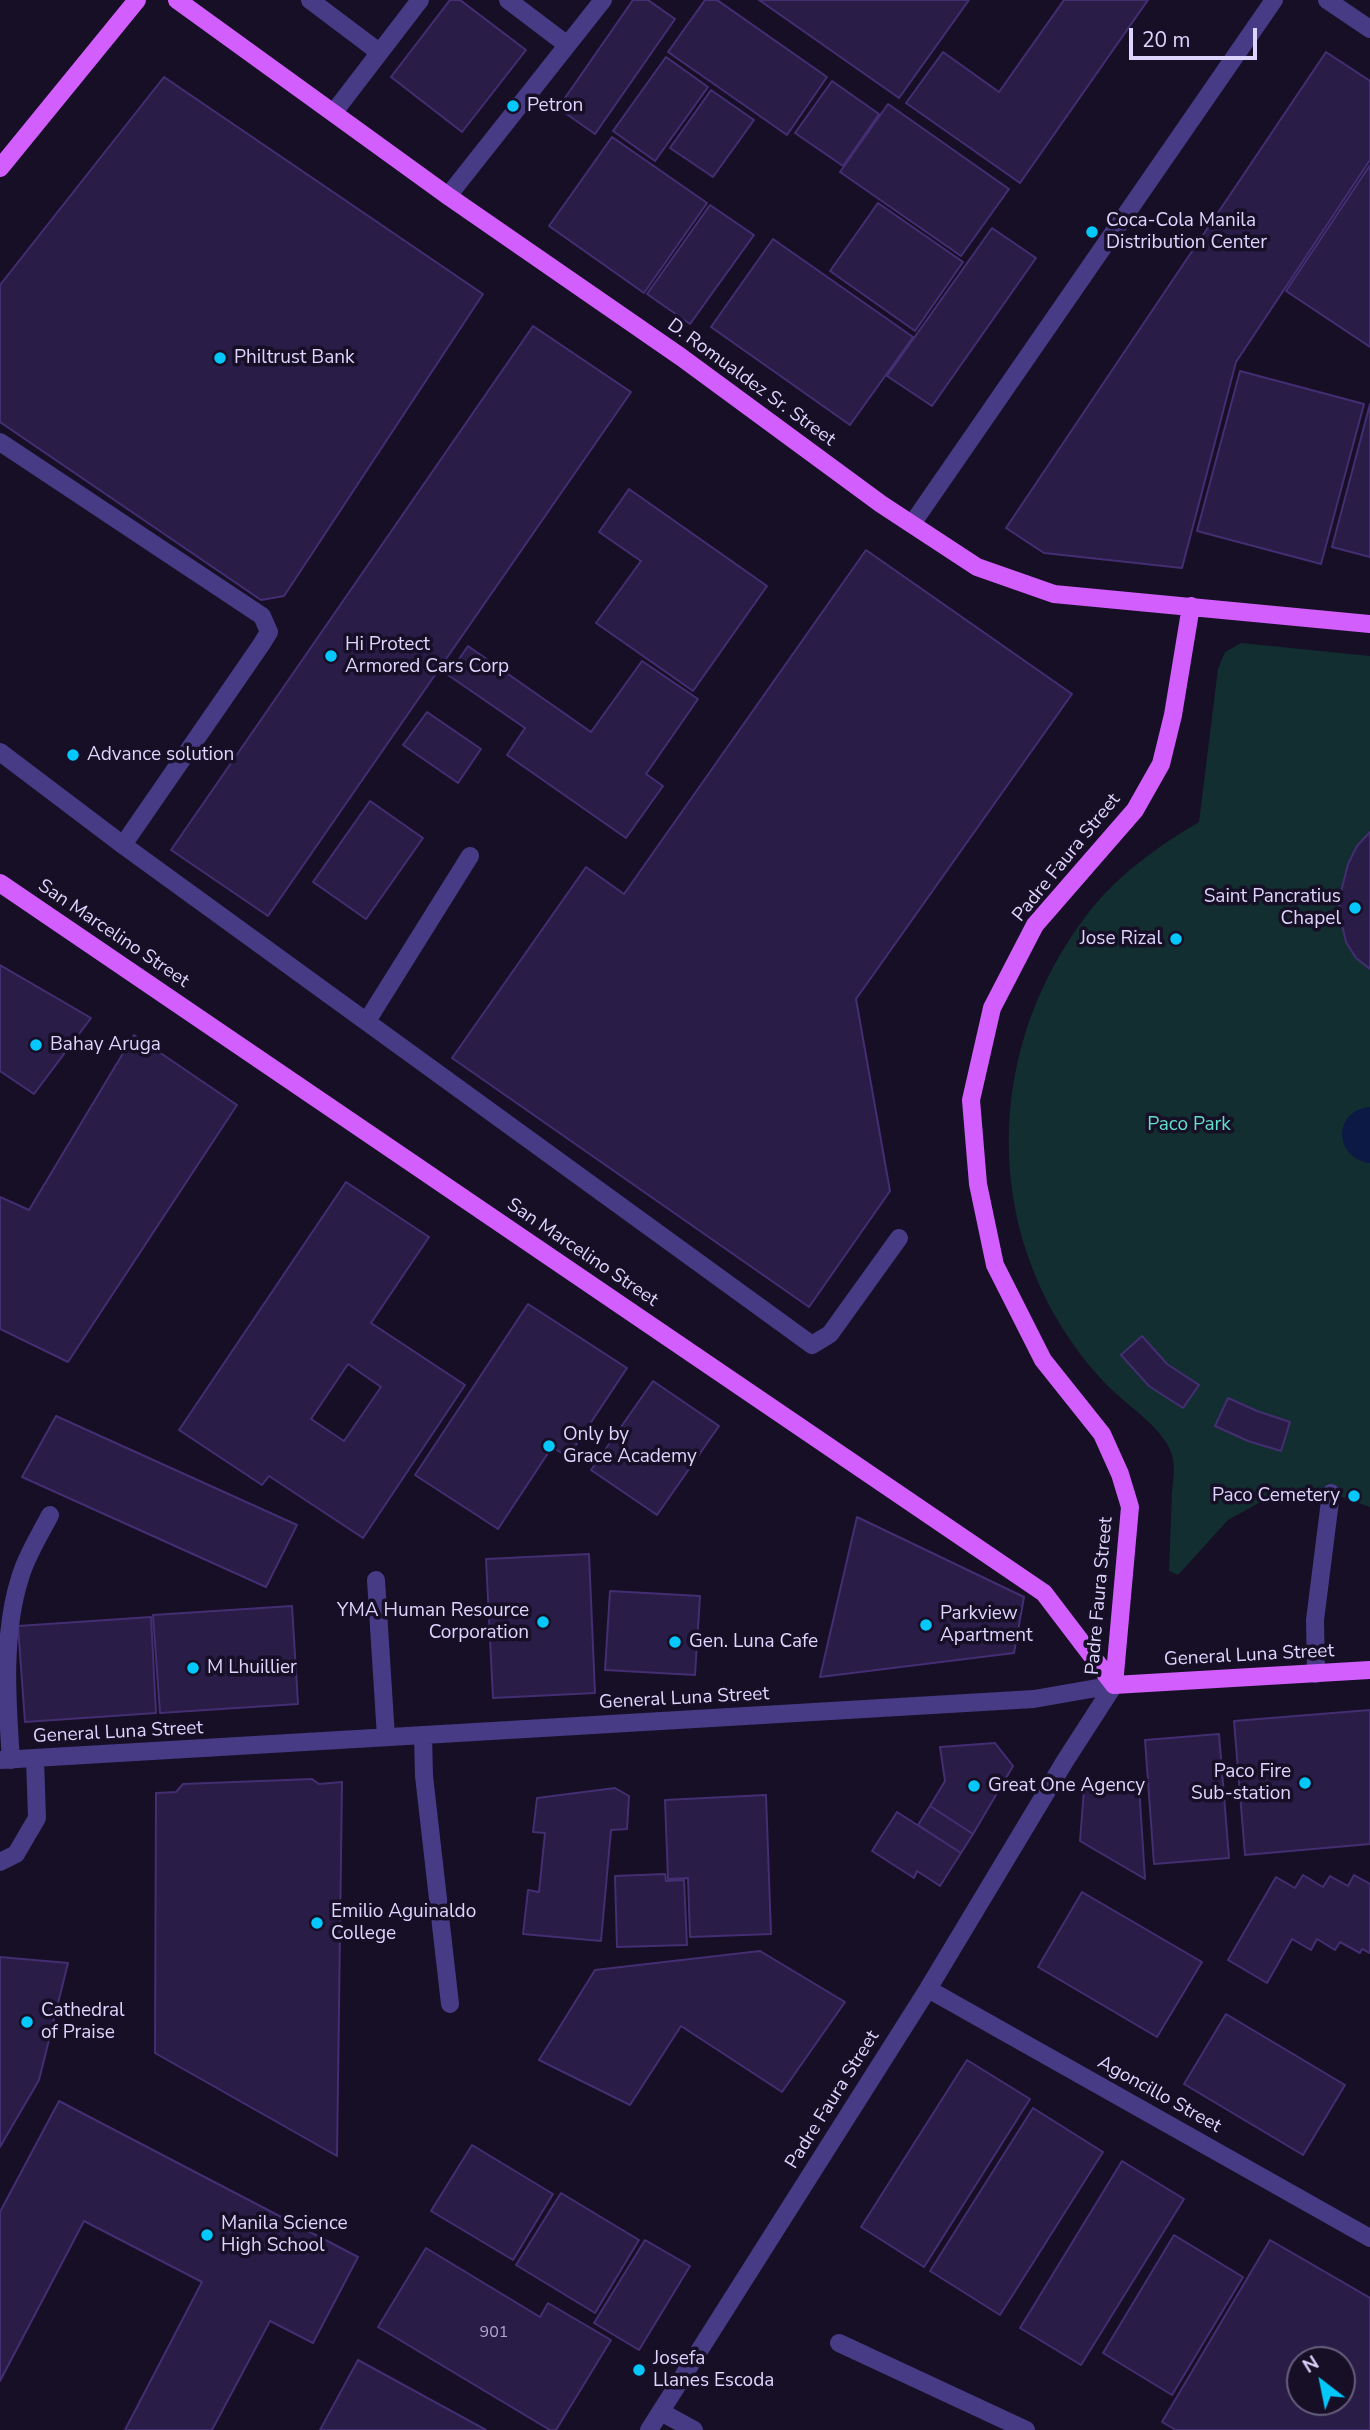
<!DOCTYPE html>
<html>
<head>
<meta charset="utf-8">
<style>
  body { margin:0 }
  #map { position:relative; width:1370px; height:2430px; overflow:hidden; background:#160f26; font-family:"Nunito Sans",sans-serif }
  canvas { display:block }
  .north { position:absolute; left:1286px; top:2346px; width:70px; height:70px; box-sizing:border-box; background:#160f26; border:2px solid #665e7c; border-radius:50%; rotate:328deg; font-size:19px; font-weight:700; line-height:28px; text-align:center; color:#ded5fe }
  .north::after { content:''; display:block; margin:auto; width:24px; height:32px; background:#04c8fb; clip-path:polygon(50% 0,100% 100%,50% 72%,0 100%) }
  .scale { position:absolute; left:1129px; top:28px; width:128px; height:32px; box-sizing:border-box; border:4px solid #ded5fe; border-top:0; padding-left:9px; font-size:21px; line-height:24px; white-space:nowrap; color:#ded5fe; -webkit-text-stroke:5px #160f26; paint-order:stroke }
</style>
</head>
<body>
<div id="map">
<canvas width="1370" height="2430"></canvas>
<div class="north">N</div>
<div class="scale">20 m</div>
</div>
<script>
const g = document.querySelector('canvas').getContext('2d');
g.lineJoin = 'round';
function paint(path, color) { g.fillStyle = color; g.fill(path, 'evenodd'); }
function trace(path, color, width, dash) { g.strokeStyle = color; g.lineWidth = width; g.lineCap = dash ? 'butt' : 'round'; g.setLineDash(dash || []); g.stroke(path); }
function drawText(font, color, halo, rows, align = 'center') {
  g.font = font + ' "Nunito Sans",sans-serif'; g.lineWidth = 7; g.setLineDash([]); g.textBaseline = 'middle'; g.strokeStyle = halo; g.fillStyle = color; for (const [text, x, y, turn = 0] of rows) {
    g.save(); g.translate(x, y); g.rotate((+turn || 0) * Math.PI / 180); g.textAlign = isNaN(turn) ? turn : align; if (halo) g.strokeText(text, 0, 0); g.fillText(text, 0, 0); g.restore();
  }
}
paint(new Path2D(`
  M1241 643 1370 656V1507L1331 1493 1298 1490 1264 1500 1228 1520 1178 1575 1169 1571C1170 1544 1171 1518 1172 1492 1173 1482 1175 1470 1173 1460 1169 1431 1127 1406 1108 1386 1094 1372 1081 1356 1071 1341 981 1210 991 1041 1086 916 1116 876 1157 847 1199 822L1218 669 1225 652Z`), '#132e30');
paint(new Path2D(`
  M1370 1107V1163H1369C1333 1157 1333 1110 1370 1107Z`), '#0b1944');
const building = new Path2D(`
  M450 0H460L526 50 462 132 391 77Z
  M633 0H648L675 19 595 134 558 108Z
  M705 0H717L827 77 787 135 668 52Z
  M759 0H969L899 98Z
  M1064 0H1148L1020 183 906 103 943 52 999 92Z
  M1326 52 1370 81V160L1236 362 1182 568 1044 553 1006 528Z
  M666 57 708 87 655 161 613 131Z
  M164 77 483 294 284 596 261 600 0 422V285Z
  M832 81 879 114 843 166 795 133Z
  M711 90 754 120 713 177 670 148Z
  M888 104 1009 189 961 256 840 172Z
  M612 137 707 203 644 293 549 226Z
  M1370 165V347L1286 291Z
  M878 203 963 262 915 331 830 271Z
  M710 205 754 235 690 324 647 294Z
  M992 228 1036 258 932 406 887 376Z
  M773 239 913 337 850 425 711 327Z
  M533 326 631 392 268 916 171 850Z
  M1240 371 1364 404 1321 564 1197 531Z
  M1370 404V557L1332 547Z
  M629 489 767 586 693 691 596 623 641 561 599 532Z
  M866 550 1072 694 856 999 890 1191 809 1307 452 1058 586 867 624 894Z
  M468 646 591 732 642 661 698 699 646 774 663 786 626 838 507 755 525 728 448 675Z
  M427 712 481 749 458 783 403 745Z
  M370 801 423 838 366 919 313 882Z
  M1370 832V969L1356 958 1346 942 1340 916 1339 900 1348 864 1357 846Z
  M0 965 91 1018 34 1094 0 1071Z
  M134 1035 237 1105 68 1362 0 1329V1197L29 1210Z
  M346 1182 429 1237 371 1323 465 1385 363 1538 269 1476 262 1485 179 1430ZM348 1364 381 1387 344 1441 311 1419Z
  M528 1304 627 1368 568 1457 552 1447 498 1529 415 1475Z
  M1142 1336 1167 1364 1199 1385 1183 1408 1149 1386 1121 1355Z
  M653 1381 719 1426 657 1515 591 1470Z
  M1228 1398 1257 1411 1290 1422 1281 1451 1248 1441 1215 1426Z
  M56 1416 297 1525 266 1587 22 1477Z
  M857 1517 1024 1597 1014 1653 820 1677Z
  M589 1554 595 1693 493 1698 486 1559Z
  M610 1591 700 1596 695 1675 605 1670Z
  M292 1606 298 1704 160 1713 153 1615Z
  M151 1617 156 1713 25 1722 18 1626Z
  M1370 1710V1844L1245 1855 1234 1721Z
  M1219 1734 1229 1858 1154 1864 1145 1740Z
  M995 1743 1013 1766 973 1834 930 1806 945 1781 940 1747Z
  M312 1779 319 1784 342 1782 337 2156 155 2053 156 1793 176 1792 183 1784Z
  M1139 1785 1145 1879 1080 1841 1084 1789Z
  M615 1788 629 1796 627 1829 611 1830 601 1941 523 1934 528 1890 539 1892 545 1833 533 1832 537 1798Z
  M766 1795 771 1934 690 1937 688 1878 668 1879 665 1800Z
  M930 1806 973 1834 961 1853 918 1825Z
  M897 1812 961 1853 940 1886 917 1871 914 1878 872 1851Z
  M665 1874 666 1881 684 1880 687 1945 617 1947 615 1876Z
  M1303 1875 1323 1887 1330 1876 1348 1886 1354 1875 1370 1884V1953L1362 1949 1360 1953 1340 1942 1335 1950 1317 1939 1311 1950 1292 1939 1267 1983 1228 1960 1276 1877 1295 1888Z
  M1082 1892 1202 1962 1157 2037 1038 1967Z
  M760 1951 845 2002 782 2092 681 2026 630 2105 539 2060 595 1970Z
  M0 1957 68 1963 39 2080 0 2147Z
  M1226 2014 1345 2085 1303 2155 1184 2084Z
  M967 2060 1030 2099 924 2267 861 2227Z
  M59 2101 358 2257 313 2343 270 2321 212 2430H125L202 2282 84 2221 0 2381V2212Z
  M1033 2108 1103 2152 1000 2315 930 2271Z
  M472 2145 553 2194 513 2260 431 2211Z
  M1122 2161 1184 2199 1081 2365 1020 2328Z
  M561 2193 639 2240 595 2313 516 2265Z
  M1174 2235 1243 2277 1172 2395 1103 2353Z
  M645 2240 690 2266 639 2350 594 2323Z
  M1270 2240 1370 2298V2430H1176L1162 2422ZM1300 2360H1342V2402H1300Z
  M426 2248 540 2317 548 2303 611 2340 556 2430H550L378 2327Z
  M358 2360 486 2430H320Z`);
paint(building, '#291c47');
trace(building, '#432e72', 2);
trace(new Path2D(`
  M310 0 379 52
  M508 0 566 44
  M1327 0 1370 29
  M334 112 420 0
  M448 196 603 0
  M0 442 262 616 269 632 261 645 123 845
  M912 524 1274 0
  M0 752 123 845 812 1345 830 1334 899 1238
  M367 1021 470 856
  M376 1580 386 1737
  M1316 1674 1315 1620 1331 1493
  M423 1735 424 1776 450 2004
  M0 1760 1034 1699 1114 1685
  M11 1760C7 1702 2 1634 20 1578 26 1556 40 1535 50 1515
  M0 1862 16 1854 37 1818 35 1759
  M928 1989 1370 2238
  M839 2343 1026 2430
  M661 2412 694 2430
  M649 2430 928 1989 1065 1761 1114 1685`), '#463b84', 18);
trace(new Path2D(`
  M177 0 448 196 681 357 881 504 977 567 1054 594 1370 624
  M0 168 137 0
  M0 883 1044 1593 1114 1685
  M1114 1685 1130 1507 1120 1474 1102 1434 1043 1360 995 1265 978 1184 971 1100 992 1008 1035 925 1135 810 1161 764 1173 715 1191 606
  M1114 1685 1370 1670`), '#d25efd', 18);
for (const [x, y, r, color] of [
  [513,106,7,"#04c8fb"],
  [1092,232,7,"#04c8fb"],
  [220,358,7,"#04c8fb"],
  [331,656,7,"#04c8fb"],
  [73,755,7,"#04c8fb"],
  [1355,908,7,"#04c8fb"],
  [1176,939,7,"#04c8fb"],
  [36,1045,7,"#04c8fb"],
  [549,1446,7,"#04c8fb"],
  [1354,1496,7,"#04c8fb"],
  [543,1622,7,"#04c8fb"],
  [926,1625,7,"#04c8fb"],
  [675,1642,7,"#04c8fb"],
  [193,1668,7,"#04c8fb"],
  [1305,1783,7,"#04c8fb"],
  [974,1786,7,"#04c8fb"],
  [317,1923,7,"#04c8fb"],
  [27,2022,7,"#04c8fb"],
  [207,2235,7,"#04c8fb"],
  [639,2370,7,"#04c8fb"]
]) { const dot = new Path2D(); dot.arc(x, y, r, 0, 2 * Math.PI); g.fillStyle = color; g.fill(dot); trace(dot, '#160f26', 2.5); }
drawText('16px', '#b1a7d0', null, [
  ["901",494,2333]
]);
drawText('19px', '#ded5fe', '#160f26', [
  ["Petron",527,106],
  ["Coca-Cola Manila",1106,221],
  ["Distribution Center",1106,243],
  ["Philtrust Bank",234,358],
  ["Hi Protect",345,645],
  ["Armored Cars Corp",345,667],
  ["Advance solution",87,755],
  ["Saint Pancratius",1341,897,"right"],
  ["Chapel",1341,919,"right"],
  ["Jose Rizal",1162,939,"right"],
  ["Bahay Aruga",50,1045],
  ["Only by",563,1435],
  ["Grace Academy",563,1457],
  ["Paco Cemetery",1340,1496,"right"],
  ["YMA Human Resource",529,1611,"right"],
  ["Corporation",529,1633,"right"],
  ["Parkview",940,1614],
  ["Apartment",940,1636],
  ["Gen. Luna Cafe",689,1642],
  ["M Lhuillier",207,1668],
  ["Paco Fire",1291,1772,"right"],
  ["Sub-station",1291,1794,"right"],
  ["Great One Agency",988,1786],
  ["Emilio Aguinaldo",331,1912],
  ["College",331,1934],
  ["Cathedral",41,2011],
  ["of Praise",41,2033],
  ["Manila Science",221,2224],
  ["High School",221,2246],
  ["Josefa",653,2359],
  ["Llanes Escoda",653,2381]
], 'left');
drawText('19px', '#ded5fe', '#160f26', [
  ["D. Romualdez Sr. Street",751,383,36],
  ["Padre Faura Street",1067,858,-51],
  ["San Marcelino Street",113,934,34],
  ["San Marcelino Street",582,1253,34],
  ["Padre Faura Street",1100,1596,-85],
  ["General Luna Street",1249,1656,-3],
  ["General Luna Street",684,1699,-3],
  ["General Luna Street",118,1733,-3],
  ["Agoncillo Street",1159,2095,29],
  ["Padre Faura Street",833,2100,-58]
]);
drawText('19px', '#61decc', '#160f26', [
  ["Paco Park",1189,1125]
]);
</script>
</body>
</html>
